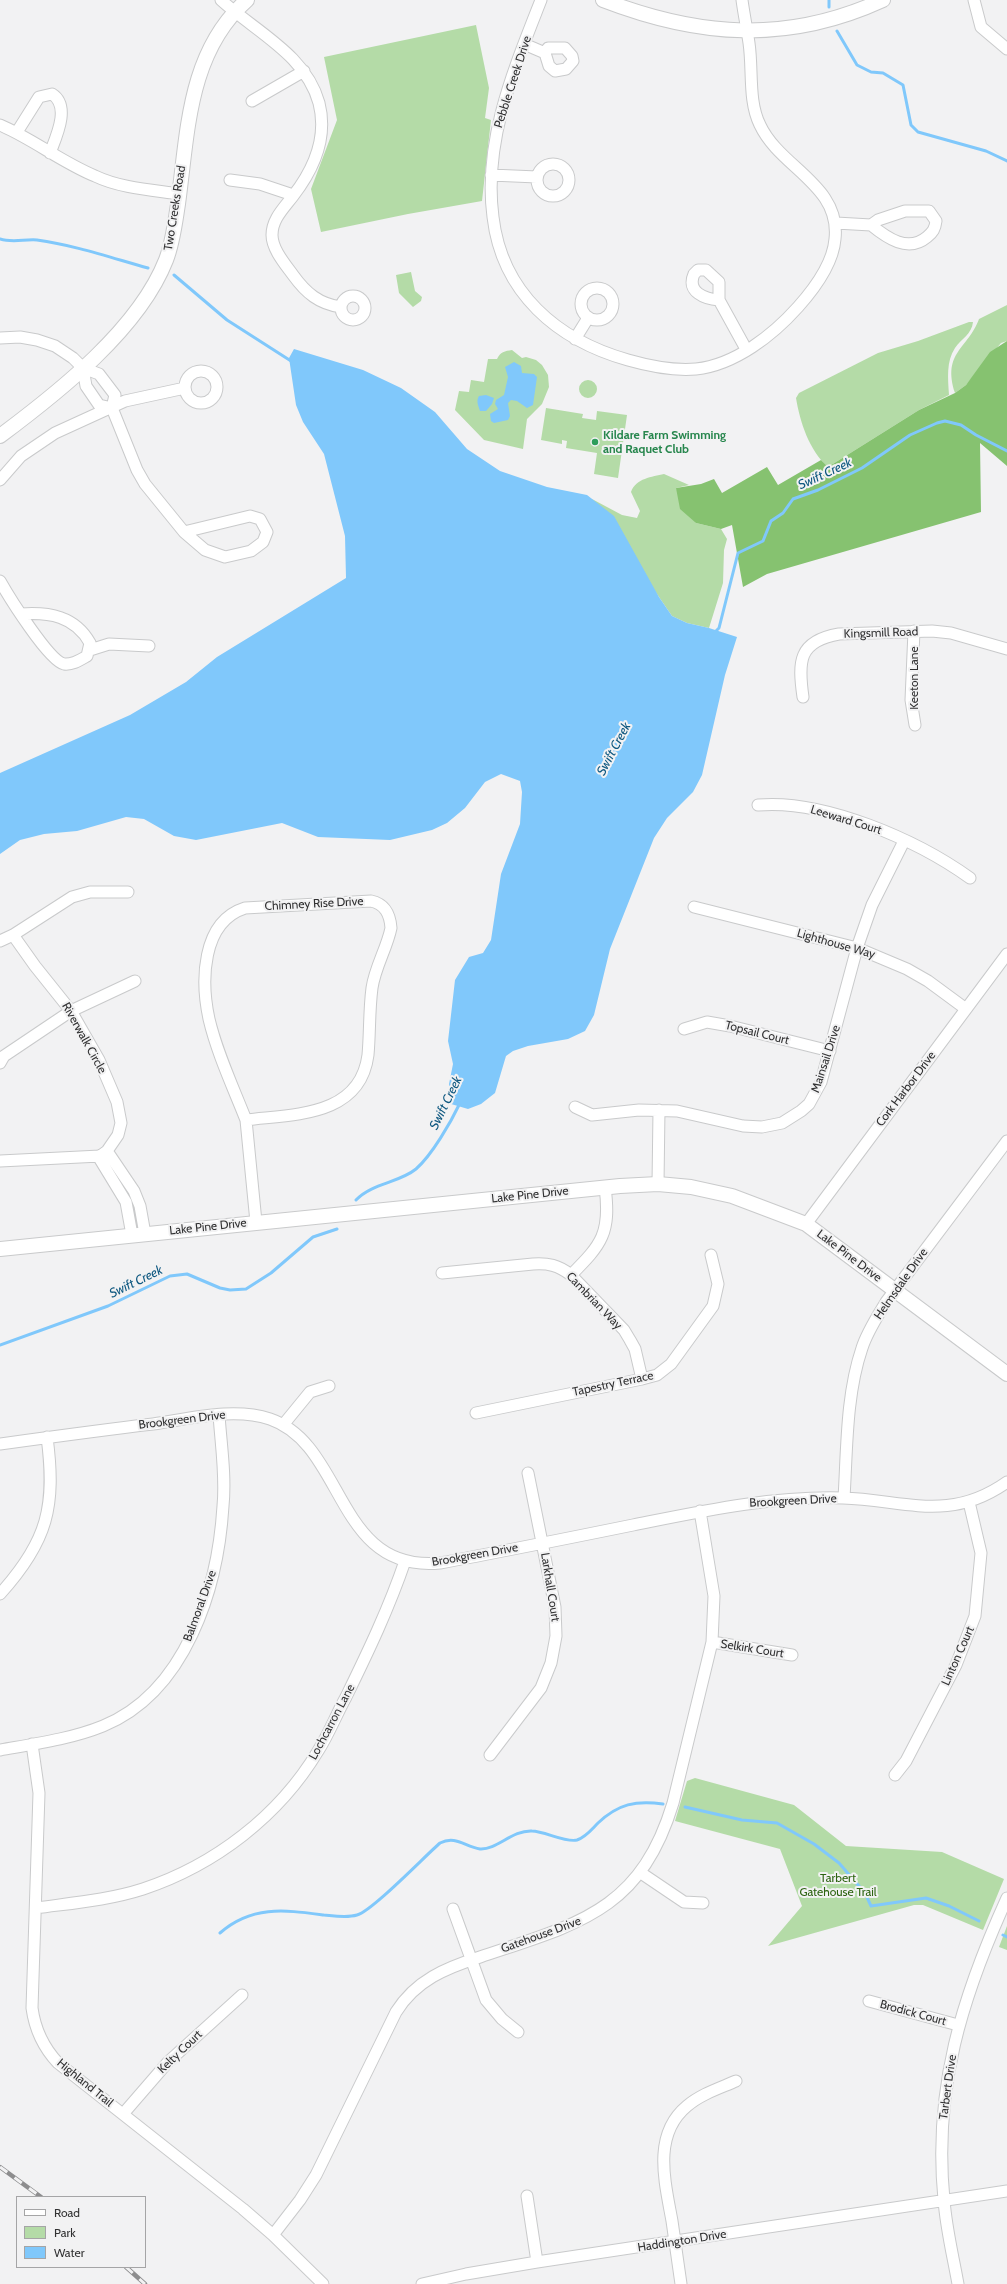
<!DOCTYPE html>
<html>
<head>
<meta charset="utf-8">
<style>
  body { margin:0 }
  #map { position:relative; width:1007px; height:2284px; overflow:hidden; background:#f2f2f3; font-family:Cabin,sans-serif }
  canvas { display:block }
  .legend { position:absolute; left:16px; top:2196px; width:130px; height:72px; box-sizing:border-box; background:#f2f2f3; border:1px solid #a5a5a6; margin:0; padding:5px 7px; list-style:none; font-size:12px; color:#323233 }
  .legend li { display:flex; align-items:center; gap:8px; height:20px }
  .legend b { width:20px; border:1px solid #a5a5a6 }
</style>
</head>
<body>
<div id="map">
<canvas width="1007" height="2284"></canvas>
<ul class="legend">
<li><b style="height:5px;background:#fff"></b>Road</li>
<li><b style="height:11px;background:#b4dba7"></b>Park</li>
<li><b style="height:11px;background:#80c8fb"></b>Water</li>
</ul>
</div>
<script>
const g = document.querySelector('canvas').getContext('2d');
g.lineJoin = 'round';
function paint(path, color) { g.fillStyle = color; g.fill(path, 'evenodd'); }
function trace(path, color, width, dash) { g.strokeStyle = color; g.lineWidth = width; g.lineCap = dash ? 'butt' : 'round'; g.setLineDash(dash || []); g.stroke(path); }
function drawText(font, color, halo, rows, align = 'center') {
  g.font = font + ' Cabin,sans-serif'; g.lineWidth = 4; g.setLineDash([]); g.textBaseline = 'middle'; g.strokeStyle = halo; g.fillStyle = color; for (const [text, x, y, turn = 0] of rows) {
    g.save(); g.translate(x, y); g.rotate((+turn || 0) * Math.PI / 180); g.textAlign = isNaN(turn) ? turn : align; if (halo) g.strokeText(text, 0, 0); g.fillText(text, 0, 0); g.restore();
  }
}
paint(new Path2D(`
  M476 25 489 88 485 118 491 120 482 201 408 214 321 232 311 189 337 120 324 57Z
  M411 272 415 291 422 297 421 301 413 307 399 293 396 275Z
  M1007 305V341L1001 343 966 385 955 393C942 352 968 349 979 319Z
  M969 322H973C972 334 961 339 955 348 946 362 948 378 949 395L919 410 828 467C809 450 800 422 796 398L799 393 878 353 918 341Z
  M512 350 522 358 526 357 536 360 542 365 548 375 549 387 542 404 527 419 523 449 484 440 455 410 459 391 469 392 471 380 484 382 488 359H497C500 352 505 351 512 350Z
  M579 389a9 9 0 1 1 18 0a9 9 0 1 1-18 0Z
  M546 408 583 414 582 418 596 420 597 411 627 415 618 478 594 474 597 453 566 448 567 441 562 440V444L541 440Z
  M664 474 689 485 676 488 696 523 721 529 727 539 724 550 723 583 709 628 687 623 672 616 592 499 622 515 637 518 640 511 631 492C636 478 652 477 664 474Z
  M695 1778 794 1805 846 1846 942 1852 1004 1879 983 1930 923 1905H914L768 1946 802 1906 780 1849 675 1821 687 1781Z
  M1007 1926V1950L999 1947Z`), '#b4dba7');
paint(new Path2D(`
  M1007 341V466L980 443 981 512 767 574 743 587 732 525 721 529 696 523 680 509 676 488 701 484 714 479 722 493 767 467 778 485 821 460 828 467 919 410 955 393 966 385 990 352Z`), '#86c270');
paint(new Path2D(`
  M294 349 363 370 401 388 435 412 467 449 500 471 547 487 587 495 614 516 659 597 672 616 687 623 709 628 737 637 725 675 702 775 693 792 667 818 654 838 610 949 594 1015 585 1031 568 1039 528 1046 513 1051 506 1056 495 1093 481 1104 468 1109 451 1104 449 1084 453 1064 448 1041 455 980 469 957 483 953 491 940 501 874 520 824 522 792 520 781 501 774 485 782 465 808 447 823 432 830 390 840 318 837 282 823 196 840 174 836 144 819 126 817 77 831 44 834 20 840 0 854V773L130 715 186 682 217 657 346 578 345 536 324 454 303 422 296 405 289 358Z
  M514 362 521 366 522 373 534 374 537 377 533 405 527 408 517 401 511 400 508 403 510 416 508 420 494 423 491 421 490 414 498 409 495 404 496 400 504 395 508 377 505 367Z
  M486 395 494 398 492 404 486 411H480C478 405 476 401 479 396Z`), '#80c8fb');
trace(new Path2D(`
  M829 7V0
  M837 31 857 65 871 72 883 73 903 85 911 125 918 132 986 151 1007 161
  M0 239C12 243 25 239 37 240 74 245 112 258 148 268
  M174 275 227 320 291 361
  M714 633 719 628 738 553 763 541 771 521 783 513 793 499 818 490 862 468 910 435 937 423 945 421 961 425 976 435 1007 451
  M356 1200C372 1183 399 1183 416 1169 432 1155 451 1122 460 1103
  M0 1345 108 1306 170 1276 187 1274 220 1288 230 1290 246 1289 271 1273 313 1237 337 1229
  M685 1807 742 1820 777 1823 814 1844 839 1863 865 1893 871 1906 926 1898 949 1906 979 1921
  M220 1933C252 1905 285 1910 324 1915 335 1916 347 1918 357 1915 372 1911 425 1856 440 1843 456 1835 465 1847 480 1849 497 1850 512 1830 532 1831 544 1831 566 1843 577 1840 586 1837 592 1829 598 1823 618 1804 636 1800 663 1804
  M1003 1935 1007 1937`), '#80c8fb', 3);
const minor = new Path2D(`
  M221 0C256 32 306 55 319 103 328 138 314 169 293 196 284 208 272 219 272 235 272 249 285 264 293 275 306 293 319 304 341 307
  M541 0C514 69 483 141 493 217 502 293 557 340 628 360 649 366 673 371 696 369 735 365 773 335 798 307 815 288 833 264 835 239 841 185 780 168 760 125 748 101 753 70 749 43 747 29 744 15 742 0
  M974 0 981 27 1007 49
  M524 44 545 53 548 48H565L572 56 573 61 566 69 555 71 549 66 545 53
  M252 101 304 71
  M0 125C33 139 61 162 95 176 120 188 152 190 179 194
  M17 132 39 97 52 94C71 106 56 137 50 153
  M537 180a16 16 0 1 1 32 0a16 16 0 1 1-32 0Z
  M491 175 537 177
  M230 180 260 184 293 195
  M836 223 871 225 878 220 905 211H929L936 221C935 229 933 232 927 237 908 253 887 238 871 225
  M581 304a16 16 0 1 1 32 0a16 16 0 1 1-32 0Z
  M341 308a12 12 0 1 1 24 0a12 12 0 1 1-24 0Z
  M719 300C705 299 686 292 694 274L698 270H706L719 282V300L746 349
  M0 338 20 337 37 340 55 346 73 358 83 368 99 374 115 395 112 408 137 470 145 484 184 532 205 550 225 557 251 551 263 542 267 532 260 519 250 516 184 532
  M575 339 588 318
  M83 368 86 386 99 405 112 408
  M185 387a16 16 0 1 1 32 0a16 16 0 1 1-32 0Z
  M0 480 21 456 55 433 125 401 185 388
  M0 581C9 597 49 661 64 664 73 665 80 660 87 656L90 643C75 616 49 612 21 614
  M914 631 911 700 915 725
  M90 650 109 644 149 646
  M803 697C798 662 798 641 839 634L932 631 951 633 1007 649
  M758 805C824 799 917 840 970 878
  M371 901C385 904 390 914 391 928 387 948 375 967 372 988 369 1011 370 1033 368 1055 360 1117 293 1114 246 1120 233 1087 217 1053 209 1019 201 982 201 922 245 908Z
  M694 907 857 948 907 969 928 981 966 1009
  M0 941 13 935 72 897 90 892H128
  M684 1029 707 1022 730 1026 830 1051
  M0 1063 4 1056 71 1011 135 981
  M575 1107 592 1115 639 1110 677 1111 743 1126 762 1127 782 1123 801 1111 809 1104 821 1082 857 948 872 905 904 841
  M246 1120 256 1222
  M107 1151 134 1191 140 1206 145 1234
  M98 1156 126 1202 132 1235
  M0 1161 100 1156 107 1151 118 1135 121 1123 117 1102 99 1060 71 1011 35 966 13 935
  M658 1184 659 1110
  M806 1224 1007 954
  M442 1273 533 1264C548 1263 558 1265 571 1275L624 1330 630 1340 635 1349 642 1379
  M571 1275C602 1244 611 1233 605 1187
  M476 1413 642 1379 657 1375 671 1364 713 1306 718 1284 711 1255
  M283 1425 310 1392 329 1386
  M0 1444C51 1437 102 1430 153 1424 190 1419 233 1407 270 1419 346 1445 335 1573 440 1563 505 1551 569 1538 633 1525 703 1511 771 1496 843 1498 905 1500 949 1523 1007 1482
  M844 1498C847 1449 846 1395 862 1348 867 1332 877 1317 886 1302L1007 1141
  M0 1594C48 1541 56 1506 47 1437
  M712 1642 792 1655
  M32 1744 39 1793 32 2008C35 2030 43 2047 58 2063L243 2209 273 2235 323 2284
  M0 1750C34 1744 71 1739 103 1726 186 1692 218 1588 223 1506 226 1476 221 1445 219 1415
  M490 1755 541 1688 551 1663 556 1636 555 1607 528 1473
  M895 1775 906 1761 956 1665 975 1616 981 1553 969 1502
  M641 1873 684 1902 703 1903
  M36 1908C72 1903 109 1900 143 1889 215 1865 279 1816 318 1751 329 1734 336 1715 346 1697 368 1652 389 1608 405 1561
  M453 1909 486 2000 502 2019 518 2032
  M869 2001 958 2025
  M123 2114 168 2062 242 1995
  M527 2196 537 2262
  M273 2235 300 2200 316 2175 396 2012C416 1980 446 1968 480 1957 577 1924 640 1912 673 1803L712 1642 714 1596 700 1511
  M422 2284 466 2274 537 2262 1007 2191
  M681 2284C678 2263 675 2242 672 2221 665 2182 652 2135 687 2106 701 2094 720 2088 736 2081
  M958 2284C953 2256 946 2228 944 2200 933 2089 962 1997 1007 1898`);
const tertiary = new Path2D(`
  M603 0C699 37 787 44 883 0
  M0 436C59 392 139 329 166 260 173 242 175 223 178 204 188 131 188 52 247 0
  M0 1249 620 1186 658 1184 691 1187 732 1196 806 1224 1007 1374`);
trace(minor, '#c9cacb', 13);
trace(tertiary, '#c9cacb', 16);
trace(minor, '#fff', 11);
trace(tertiary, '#fff', 14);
const rail = new Path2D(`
  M0 2167 41 2197
  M126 2267 145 2284`);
trace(rail, '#8d8d8e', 4.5);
trace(rail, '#f2f2f3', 3, [9]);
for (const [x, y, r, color] of [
  [595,442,4,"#2e9e5b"]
]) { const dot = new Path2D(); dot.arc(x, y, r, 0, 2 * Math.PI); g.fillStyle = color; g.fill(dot); trace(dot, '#f2f2f3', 1.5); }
drawText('12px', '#323233', '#f2f2f3', [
  ["Pebble Creek Drive",513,82,-72],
  ["Two Creeks Road",175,208,-81],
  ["Kingsmill Road",881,633,-2],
  ["Keeton Lane",914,678,-90],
  ["Leeward Court",846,820,17],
  ["Chimney Rise Drive",314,904,-3],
  ["Lighthouse Way",836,944,16],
  ["Topsail Court",757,1033,14],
  ["Riverwalk Circle",84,1038,61],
  ["Mainsail Drive",826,1059,-72],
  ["Cork Harbor Drive",906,1089,-53],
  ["Lake Pine Drive",530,1195,-6],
  ["Lake Pine Drive",208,1227,-6],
  ["Lake Pine Drive",849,1256,37],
  ["Helmsdale Drive",901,1284,-55],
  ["Cambrian Way",594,1301,46],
  ["Tapestry Terrace",613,1384,-12],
  ["Brookgreen Drive",182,1420,-7],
  ["Brookgreen Drive",793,1501,-3],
  ["Brookgreen Drive",475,1555,-10],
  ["Larkhall Court",550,1587,81],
  ["Balmoral Drive",200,1606,-70],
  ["Selkirk Court",752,1649,9],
  ["Linton Court",958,1656,-66],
  ["Lochcarron Lane",332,1722,-62],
  ["Gatehouse Drive",541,1935,-20],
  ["Brodick Court",913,2013,15],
  ["Kelty Court",180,2052,-44],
  ["Highland Trail",85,2083,39],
  ["Tarbert Drive",948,2087,-82],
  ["Haddington Drive",682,2241,-9]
]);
drawText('bold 12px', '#27864d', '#f2f2f3', [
  ["Kildare Farm Swimming",603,435],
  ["and Raquet Club",603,449]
], 'left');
drawText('12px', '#2d6411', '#f2f2f3', [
  ["Tarbert",838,1878],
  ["Gatehouse Trail",838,1892]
]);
drawText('italic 13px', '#105981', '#f2f2f3', [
  ["Swift Creek",825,474,-25],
  ["Swift Creek",614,749,-62],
  ["Swift Creek",446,1103,-64],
  ["Swift Creek",136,1282,-26]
]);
</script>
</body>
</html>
